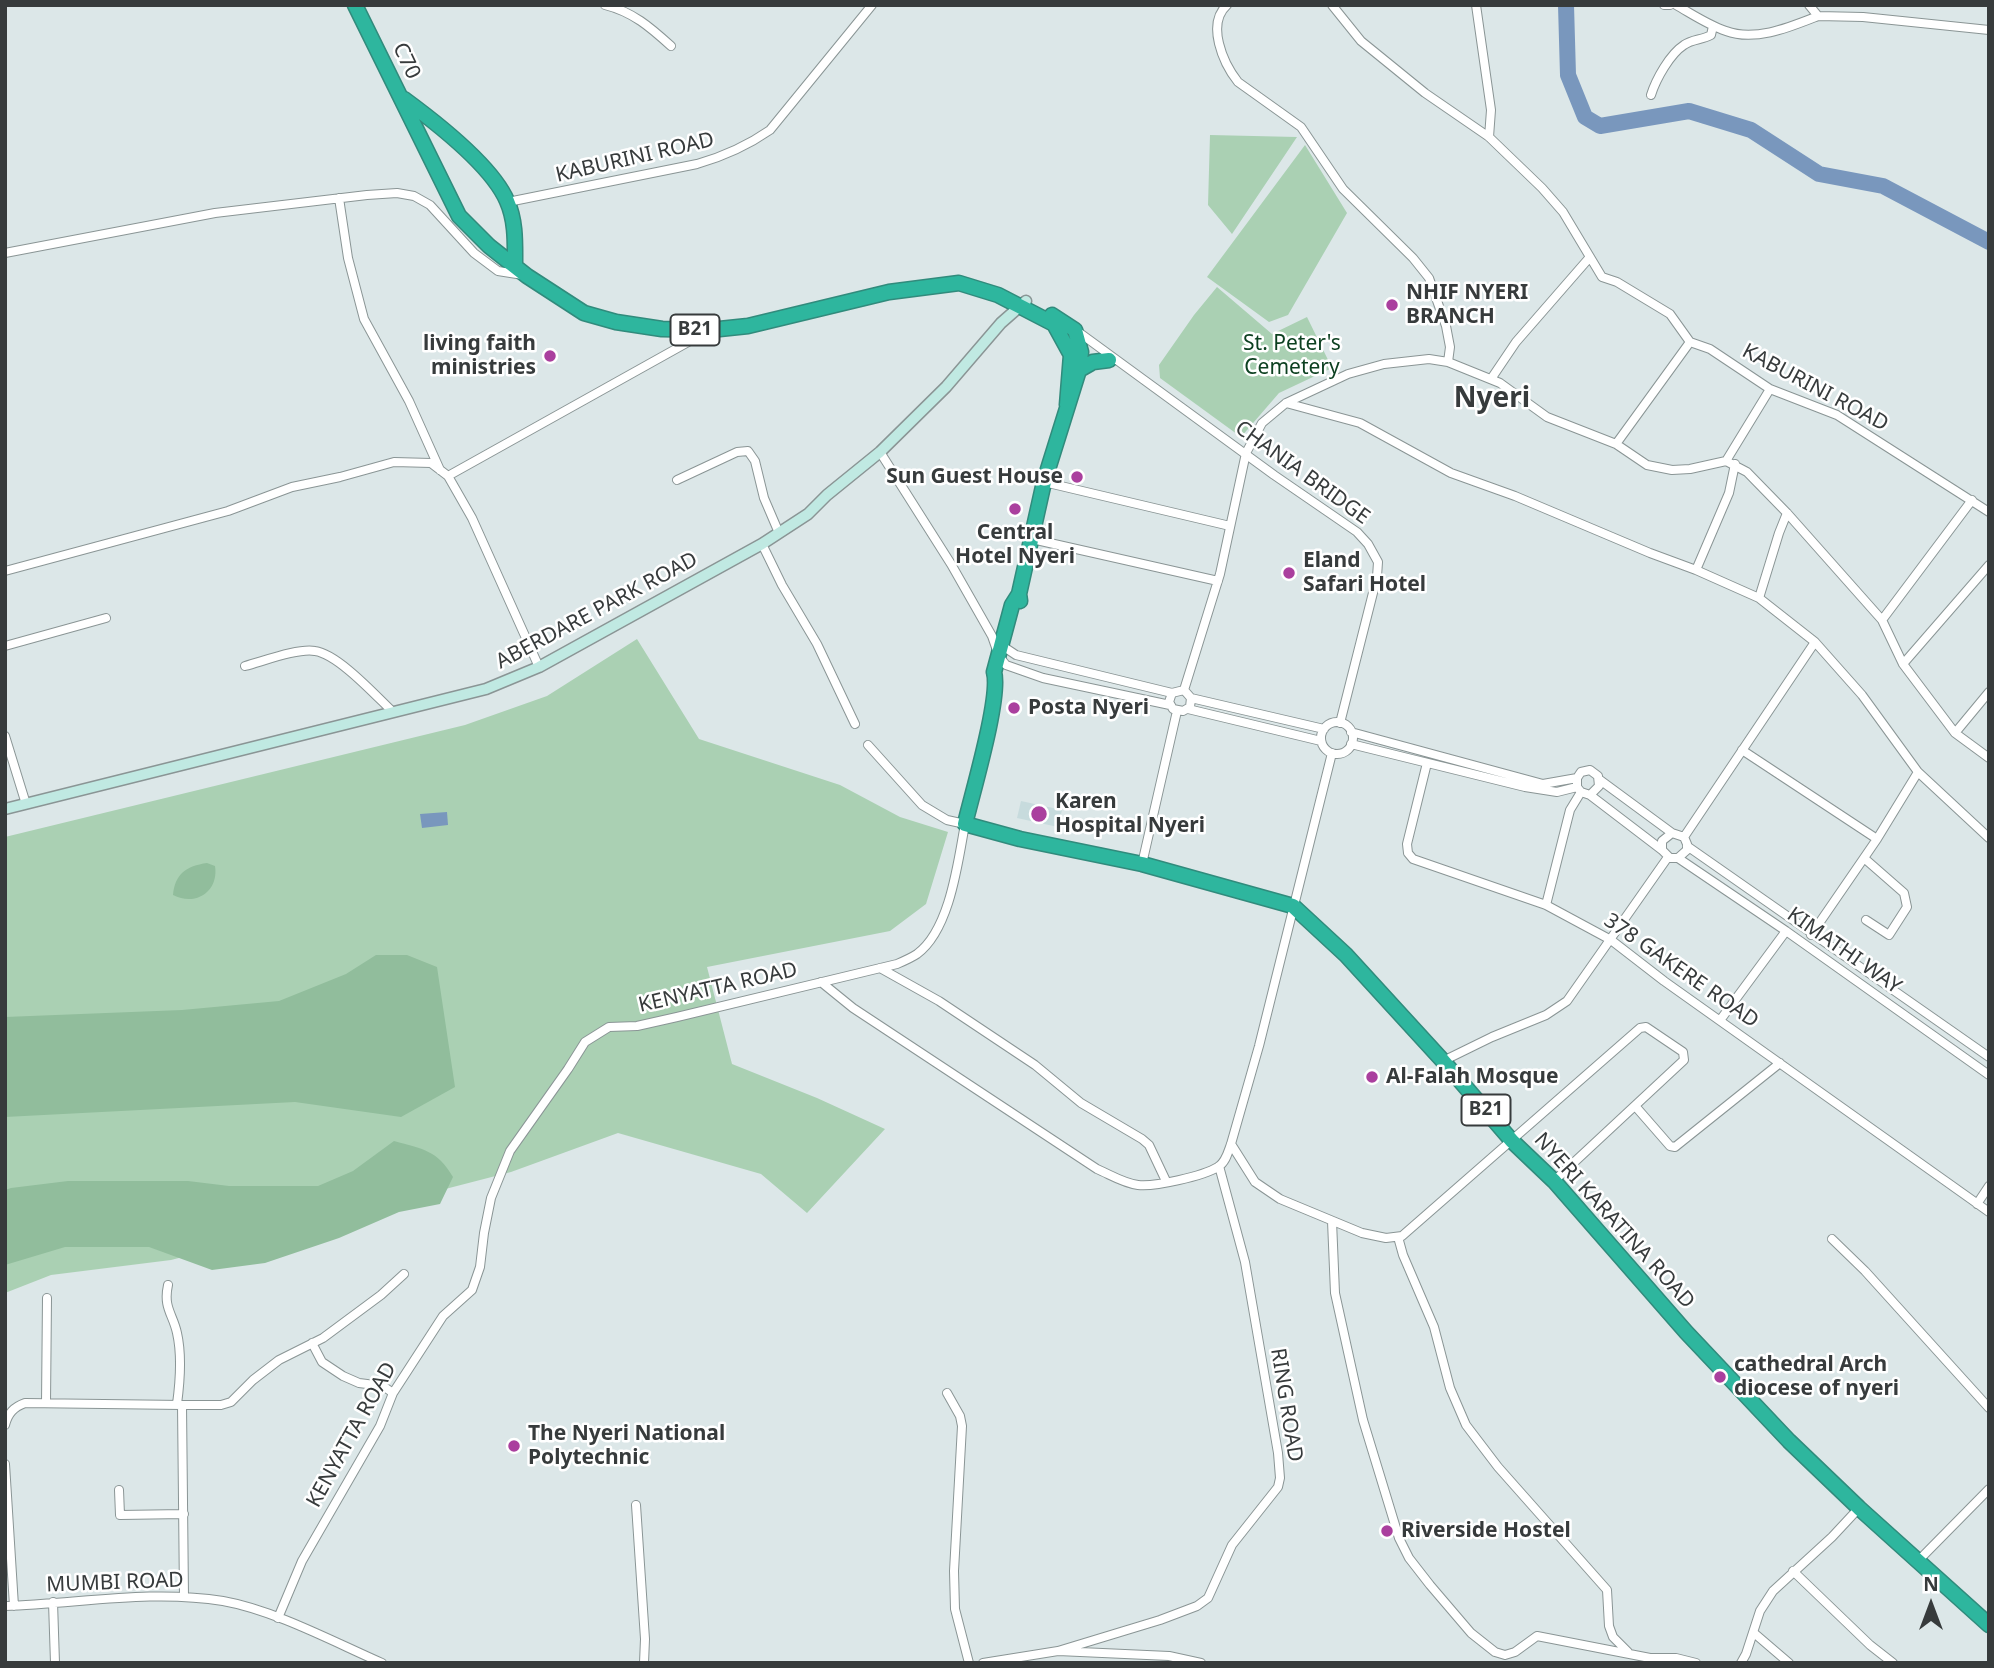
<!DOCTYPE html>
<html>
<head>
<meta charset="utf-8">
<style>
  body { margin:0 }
  #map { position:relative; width:1994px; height:1668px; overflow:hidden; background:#dce7e8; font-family:"Noto Sans",sans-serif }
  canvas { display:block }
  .frame { position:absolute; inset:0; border:7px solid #373b3c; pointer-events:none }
  .north { position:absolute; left:1896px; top:1570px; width:70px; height:70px; -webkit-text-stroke:5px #fff; paint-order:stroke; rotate:0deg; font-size:19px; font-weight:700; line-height:28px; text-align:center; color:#373b3c }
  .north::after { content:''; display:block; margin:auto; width:24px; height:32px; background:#373b3c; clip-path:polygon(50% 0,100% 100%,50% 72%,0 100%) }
</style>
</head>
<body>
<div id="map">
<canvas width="1994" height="1668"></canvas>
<div class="frame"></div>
<div class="north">N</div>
</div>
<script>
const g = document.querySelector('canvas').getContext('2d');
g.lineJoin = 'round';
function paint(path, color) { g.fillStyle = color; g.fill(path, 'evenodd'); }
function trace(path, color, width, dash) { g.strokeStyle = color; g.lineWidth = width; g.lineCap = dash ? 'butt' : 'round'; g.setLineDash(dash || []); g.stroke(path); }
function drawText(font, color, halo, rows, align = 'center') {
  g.font = font + ' "Noto Sans",sans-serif'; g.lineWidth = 5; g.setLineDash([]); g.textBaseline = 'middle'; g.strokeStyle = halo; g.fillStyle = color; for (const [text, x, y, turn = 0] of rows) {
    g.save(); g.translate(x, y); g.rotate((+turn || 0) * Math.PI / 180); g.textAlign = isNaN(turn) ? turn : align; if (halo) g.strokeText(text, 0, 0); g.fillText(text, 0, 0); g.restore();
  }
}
paint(new Path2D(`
  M1021 801 1062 810 1058 827 1017 818Z`), '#c7dbdd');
paint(new Path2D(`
  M1210 135 1297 137 1232 234 1208 205Z
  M1305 145 1347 213 1288 315 1269 322 1207 277Z
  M1217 287 1272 334 1307 317 1332 368 1279 393 1241 437 1160 378 1159 365 1194 315Z
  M637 639 699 739 840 785 900 817 948 832 926 904 890 931 707 967 732 1064 817 1098 885 1129 807 1213 761 1174 618 1133 511 1172 171 1260 51 1275 5 1293V837L465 725 547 696Z`), '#aad0b3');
paint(new Path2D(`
  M207 863 215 866C219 891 196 907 173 895 175 874 186 866 207 863Z
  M376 955H407L437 967 455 1087 401 1117 295 1102 5 1117V1017L182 1010 279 1001 346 974Z
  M394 1141C423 1149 437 1150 453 1177L440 1204 399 1212 339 1238 265 1263 212 1270 149 1247H65L5 1265V1190L11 1188 68 1181H188L229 1186H318L353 1171Z`), '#91bd9c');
paint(new Path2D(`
  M447 812 448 825 422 828 420 814Z`), '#7997bd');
trace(new Path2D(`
  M1566 5 1568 75 1585 117 1600 126 1689 111 1751 130 1819 174 1883 186 1989 242`), '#7997bd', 16);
const street = new Path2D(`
  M605 5C633 12 650 27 671 46
  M1227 5C1206 24 1223 63 1238 82L1301 127 1343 189 1413 258 1429 278 1446 326 1450 347 1448 362
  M1332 5 1361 41 1425 93 1489 137 1542 188 1563 212 1602 277 1617 282 1670 314 1690 342 1710 349 1770 389 1837 415 1989 512
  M1476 5 1491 110 1489 137
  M1664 5H1670
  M1676 5C1692 14 1708 25 1726 31 1755 42 1790 27 1818 16
  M1809 5 1818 16 1863 17 1989 30
  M1651 95C1656 79 1670 54 1684 45 1692 39 1702 40 1711 35L1713 26
  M339 198 348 258 364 319 409 401 440 470
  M508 202 697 164C725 156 747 146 770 130L872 5
  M5 253 215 213 367 195 397 193 414 196 430 205 474 253 498 271 523 275
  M1077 331 1274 475 1357 532 1368 544 1378 562 1377 577 1340 723
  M1491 379 1516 342 1590 257
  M1286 403 1360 423 1451 473 1515 496 1650 553 1696 570 1759 598 1815 642 1862 695 1918 772 1989 838
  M1616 444 1690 342
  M880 452 951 564 992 636 999 656 1006 665 1043 678 1170 705
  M1726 461 1770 389
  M448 476 708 331
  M677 480 737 452 748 451 755 461 764 498 779 533
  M1044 482 1230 526
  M1032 539 1218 581
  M762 544 782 585 817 644 855 724
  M1696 570 1729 493 1735 464
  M5 571 228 511 292 487 340 477 394 462 431 463 448 476 472 518 539 667
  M1759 598 1779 533 1787 513
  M1882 620 1972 500
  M1001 645 1016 655 1172 693 1184 690 1191 698 1190 707 1183 711 1173 709 1169 702 1172 693
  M5 646 106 618
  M1903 664 1989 565
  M245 666C264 661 298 648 315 651 338 654 376 696 393 712
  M1184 690 1220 574 1246 453 1262 423 1286 403 1348 374 1384 364 1429 359 1448 362 1500 383 1547 417 1616 444 1647 465 1672 470 1690 469 1726 461 1747 472 1787 513 1882 620 1903 664 1955 733 1989 758
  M1191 698 1324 729
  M1188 709 1321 741
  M1321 738a16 16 0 1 1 32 0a16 16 0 1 1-32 0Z
  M1351 732 1543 784 1577 778 1581 772 1590 770 1598 776 1599 786 1590 795 1581 792 1577 787V778
  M1955 733 1989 692
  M5 736 26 804
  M1351 744 1525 787 1557 792 1577 787
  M1742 750 1877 839
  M1427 763 1407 844 1408 853 1413 859 1546 905 1611 940 1664 981 1989 1212
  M1600 780 1672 833 1684 837 1687 844V850L1678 858H1670L1662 850V841L1672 833
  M1590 795 1662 850
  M1684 837 1815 642
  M1687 846 1989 1057
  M1678 858 1786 931 1989 1075
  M1864 858 1904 893 1907 907 1889 935 1866 920
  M1142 864 1177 711
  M1546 905 1570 810 1581 792
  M1811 935 1877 839 1918 772
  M880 968 939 1001 1035 1065 1081 1103 1142 1139 1149 1145 1166 1181
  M821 982 853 1008 1097 1169C1111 1175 1123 1183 1138 1185 1155 1187 1203 1176 1218 1167 1226 1162 1228 1152 1231 1144L1259 1046 1332 753
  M1721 1019 1786 931
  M1443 1061 1492 1037 1546 1015 1567 1001 1668 857
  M1636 1107 1670 1146 1675 1147 1780 1063
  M1231 1144 1255 1182 1280 1199 1362 1233 1386 1238 1402 1236 1640 1028 1646 1027 1683 1052 1684 1060 1554 1181
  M1977 1204 1989 1186
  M1332 1221 1335 1293 1363 1420 1399 1538 1409 1558 1430 1585 1471 1633 1495 1652 1505 1655 1515 1652 1537 1636 1650 1658
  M1398 1237 1403 1255 1434 1327 1450 1388 1466 1425 1498 1467 1607 1590 1609 1626 1613 1637 1628 1652
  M1832 1239 1865 1271 1989 1408
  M168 1285C163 1308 173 1314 177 1333 182 1355 180 1382 177 1404
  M312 1343 322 1362 343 1376 359 1383 383 1386 393 1393
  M947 1393 960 1416 962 1426 954 1571 955 1609 969 1663
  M46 1403 47 1298
  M182 1405H221L231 1402 253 1380 279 1360 323 1338 381 1295 404 1274
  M5 1425C8 1413 14 1407 25 1403L182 1405 184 1597
  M5 1464 14 1606
  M119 1490 120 1515 184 1514
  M636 1505 645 1639 644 1663
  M1918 1561 1989 1489
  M1793 1571 1870 1645 1893 1663
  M53 1602 55 1663
  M5 1606C78 1604 150 1589 223 1601 274 1610 334 1642 382 1663
  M278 1618 302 1561 380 1426 393 1393 443 1316 472 1290 480 1267 484 1233 491 1198 510 1151 568 1069 585 1042 609 1027 637 1026 677 1017 897 964C904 961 911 958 917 954 950 930 958 862 965 824L947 820 922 805 868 745
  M1754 1633 1789 1663
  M1058 1651 1160 1620 1197 1606 1208 1598 1232 1545 1278 1487 1280 1478 1278 1453 1245 1262 1219 1166
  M1650 1661V1658H1676L1696 1663
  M983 1663 1058 1651 1169 1656 1201 1663
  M1741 1663 1746 1654 1760 1611 1773 1591 1832 1537 1859 1508`);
const secondary = new Path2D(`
  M5 809 486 689 539 667 762 544 808 514 827 495 880 452 946 387 1001 323 1026 301`);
const highway = new Path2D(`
  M355 5 459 216 489 246 527 276 584 313 616 322 662 329 710 330 748 326 889 292 959 283 998 295 1054 324 1071 355 1067 405
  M404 99C434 121 492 166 507 201 516 221 515 243 515 265
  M1079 370 1093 362 1109 360
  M1019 594 1012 605 994 672C1001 697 972 794 965 824L1020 839 1142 864 1293 906 1346 955 1443 1061 1512 1141 1554 1181 1686 1332 1789 1441 1859 1508 1989 1625
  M1020 601 1019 594 1044 482 1079 370 1081 352 1075 330 1052 315`);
trace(street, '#8a9595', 10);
trace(secondary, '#8a9595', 13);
trace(highway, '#318b7c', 17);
trace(street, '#fff', 8);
trace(secondary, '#c0e9e2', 10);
trace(highway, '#2eb69e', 14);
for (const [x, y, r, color] of [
  [1392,305,7,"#aa3f9e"],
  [550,356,7,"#aa3f9e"],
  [1077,477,7,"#aa3f9e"],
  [1015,509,7,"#aa3f9e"],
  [1289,573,7,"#aa3f9e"],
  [1014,708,7,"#aa3f9e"],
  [1039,814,9,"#aa3f9e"],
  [1372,1077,7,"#aa3f9e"],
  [1720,1377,7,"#aa3f9e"],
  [514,1446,7,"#aa3f9e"],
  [1387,1531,7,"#aa3f9e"]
]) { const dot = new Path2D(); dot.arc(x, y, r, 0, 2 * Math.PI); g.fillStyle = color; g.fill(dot); trace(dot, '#fff', 2.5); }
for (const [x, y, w] of [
  [695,330,49],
  [1486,1110,49]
]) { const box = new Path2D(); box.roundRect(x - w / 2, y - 15.5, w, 31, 5); g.fillStyle = '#fff'; g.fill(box); trace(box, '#373b3c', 2); }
drawText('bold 19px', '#373b3c', null, [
  ["B21",695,330],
  ["B21",1486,1110]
]);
drawText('21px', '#373b3c', '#fff', [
  ["C70",406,61,65],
  ["KABURINI ROAD",635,158,-13],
  ["KABURINI ROAD",1815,388,28],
  ["CHANIA BRIDGE",1302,473,36],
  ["ABERDARE PARK ROAD",597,611,-28],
  ["KIMATHI WAY",1844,951,35],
  ["378 GAKERE ROAD",1681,971,35],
  ["KENYATTA ROAD",718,988,-13],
  ["NYERI KARATINA ROAD",1614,1221,48],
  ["RING ROAD",1286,1405,81],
  ["KENYATTA ROAD",352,1435,-61],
  ["MUMBI ROAD",115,1583,-2]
]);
drawText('bold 21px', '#373b3c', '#fff', [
  ["NHIF NYERI",1406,293],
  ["BRANCH",1406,317],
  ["living faith",536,344,"right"],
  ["ministries",536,368,"right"],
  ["Sun Guest House",1063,477,"right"],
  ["Central",1015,533,"center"],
  ["Hotel Nyeri",1015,557,"center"],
  ["Eland",1303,561],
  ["Safari Hotel",1303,585],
  ["Posta Nyeri",1028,708],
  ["Karen",1055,802],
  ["Hospital Nyeri",1055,826],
  ["Al-Falah Mosque",1386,1077],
  ["cathedral Arch",1734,1365],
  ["diocese of nyeri",1734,1389],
  ["The Nyeri National",528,1434],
  ["Polytechnic",528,1458],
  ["Riverside Hostel",1401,1531]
], 'left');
drawText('21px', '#0c4020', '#fff', [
  ["St. Peter's",1292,344],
  ["Cemetery",1292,368]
]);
drawText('bold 28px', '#373b3c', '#fff', [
  ["Nyeri",1492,399]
]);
</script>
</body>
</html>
